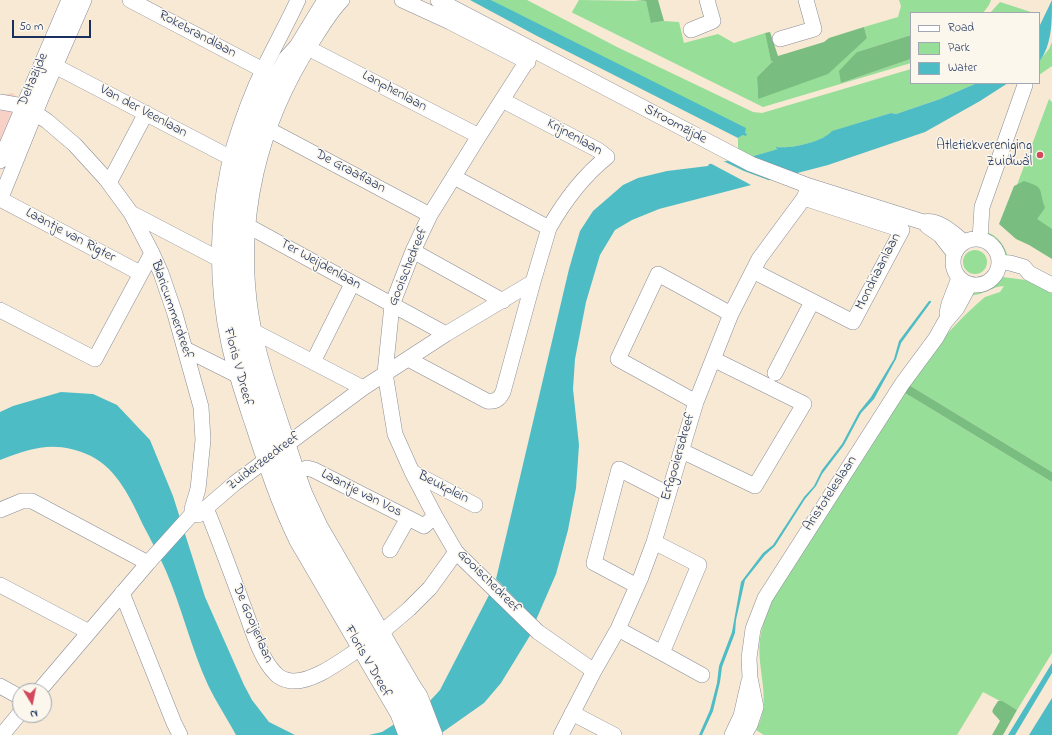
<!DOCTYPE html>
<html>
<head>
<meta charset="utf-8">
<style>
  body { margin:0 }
  #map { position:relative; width:1052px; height:735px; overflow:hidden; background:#f7e9d3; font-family:"Indie Flower",sans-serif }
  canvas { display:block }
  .legend { position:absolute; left:910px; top:12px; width:130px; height:72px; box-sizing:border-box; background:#fbf7ec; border:1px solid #a1a7b3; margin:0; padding:5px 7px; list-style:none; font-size:12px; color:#1b2f5e }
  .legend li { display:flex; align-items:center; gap:8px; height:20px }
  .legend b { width:20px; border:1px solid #a1a7b3 }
  .north { position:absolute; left:12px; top:683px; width:40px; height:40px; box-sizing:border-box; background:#fbf7ec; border:1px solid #a1a7b3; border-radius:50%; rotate:170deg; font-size:11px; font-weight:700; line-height:16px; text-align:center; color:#1b2f5e }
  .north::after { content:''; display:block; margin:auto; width:14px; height:18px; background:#d1495b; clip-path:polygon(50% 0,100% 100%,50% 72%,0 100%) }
  .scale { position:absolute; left:12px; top:20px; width:79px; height:18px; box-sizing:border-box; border:2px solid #1b2f5e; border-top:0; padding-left:5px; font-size:12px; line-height:14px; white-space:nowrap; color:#1b2f5e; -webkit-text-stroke:3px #fbf7ec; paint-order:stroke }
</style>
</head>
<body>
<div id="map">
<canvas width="1052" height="735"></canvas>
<ul class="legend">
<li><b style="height:5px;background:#fff"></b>Road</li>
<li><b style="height:11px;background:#97de98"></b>Park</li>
<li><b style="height:11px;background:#4ebcc5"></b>Water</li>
</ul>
<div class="north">N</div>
<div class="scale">50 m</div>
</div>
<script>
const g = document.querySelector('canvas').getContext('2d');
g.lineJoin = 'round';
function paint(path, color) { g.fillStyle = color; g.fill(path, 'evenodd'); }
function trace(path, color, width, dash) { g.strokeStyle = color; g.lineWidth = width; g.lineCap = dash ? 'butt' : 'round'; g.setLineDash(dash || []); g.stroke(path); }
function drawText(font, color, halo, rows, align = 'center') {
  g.font = font + ' "Indie Flower",sans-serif'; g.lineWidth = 3; g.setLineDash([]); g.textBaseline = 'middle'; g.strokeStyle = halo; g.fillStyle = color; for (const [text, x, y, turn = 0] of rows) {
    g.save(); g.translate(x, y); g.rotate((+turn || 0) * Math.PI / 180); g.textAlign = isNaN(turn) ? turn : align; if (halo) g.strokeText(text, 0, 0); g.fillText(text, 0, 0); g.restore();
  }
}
paint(new Path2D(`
  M13 93 26 111 0 171V95Z`), '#f7d1c6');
paint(new Path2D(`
  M491 0H527L617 47 753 112 762 113 911 69V83H977L940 99 896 114 891 113 833 131C823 142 790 149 776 147L779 149 750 157 738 151V138L743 135Z
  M579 0 646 1 652 23 664 21 679 22 684 43 718 34 734 43 765 33 771 60 773 61 757 77 758 99 867 38 864 27 898 17 901 6 899 0H991L989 5 983 13H911V35L857 52 841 83 911 59V63L763 107 573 13 572 12Z
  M1000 2 1034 13H990Z
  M1052 42V66L1039 75V61L1049 49Z
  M1049 99 1052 102V229L1008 209Z
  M986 232C998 235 1006 247 1008 258 1000 256 994 244 986 239Z
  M963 262a12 12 0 1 1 24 0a12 12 0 1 1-24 0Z
  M1003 277 1033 281 1052 293V472L909 385 945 336 964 316 978 303 985 297 1000 292 1004 286C991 286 982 297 969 295L972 291 985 286 996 279Z
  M905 393 1052 482V653L1017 710 983 692 957 735H764L756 730C773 701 756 670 760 639 762 625 768 611 773 598Z`), '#97de98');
paint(new Path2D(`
  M634 0H658L664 21 651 23 646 1Z
  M864 27 867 38 828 74 758 99 757 77 773 61H771L765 33 770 32 778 56 824 42 829 38Z
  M911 35V59L841 83 839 71 857 52Z
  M1024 181C1046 188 1038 189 1045 208L1037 219 1052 229V259L1029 245 1016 239 999 224 1014 186Z
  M909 385 1052 472V482L905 393Z
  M998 701H1002L1017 710 1003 735H992L1000 721C992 710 989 715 998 701Z`), '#79bd80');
paint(new Path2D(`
  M470 0H491L746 128 745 133 747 134 746 136 743 135 738 138 537 36Z
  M1052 0C1052 23 1052 45 1039 62V27Z
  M977 83H1008L980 101 925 132 828 165 659 209 632 220 615 230 600 255 586 302 575 359 573 389 579 445 576 488 568 530 556 574 536 620 496 579 569 269 580 231 593 211 623 185 638 178 667 171 708 166 709 164 750 157 778 149 776 148V147C790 149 823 142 832 131L891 113 896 114 940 99Z
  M929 301H931V302L901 343 896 359 874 399 861 413 844 445 822 474 816 486 805 499 775 546 765 555 745 580 736 620 735 633 722 667 720 682 713 711 702 735H699L710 710 717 683 719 666 732 632 741 582 763 553 773 545 804 497 814 486 822 470 842 444 859 412 871 397 894 359 899 341Z
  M61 392 93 394 117 405 150 440 173 496 205 597 244 685 252 700 269 722 295 735H236C227 718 216 702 208 685 191 648 182 608 166 571 159 555 151 540 143 525 131 499 117 469 91 456 57 440 33 447 0 460V412L13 406Z
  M489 595 531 634 501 683 484 703 440 734 438 735H369L382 732 428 703 440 690Z
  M1052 663V673L1015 735H1008Z
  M1052 698V735H1029Z`), '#4ebcc5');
paint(new Path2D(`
  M721 160 744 171 771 181 753 186 708 162Z`), '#f7e9d3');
const minor = new Path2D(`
  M130 0 263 70
  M298 0C287 24 274 47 263 70 251 95 242 120 234 146 216 209 215 280 229 344 235 372 244 398 253 425 266 465 279 504 297 541L398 714 406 735
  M325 0 297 46 286 58 275 79 255 124 245 160 238 193 234 225 233 272 237 311 247 363 291 498 306 529 409 706 421 735
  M342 0C330 12 321 28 312 42 259 124 236 218 251 315 260 369 281 420 297 472L307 468 314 470 424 526 435 516
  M402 0 450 22 528 62
  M438 0 751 164 809 186 923 222C939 219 953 233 964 242
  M691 30 713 21 707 0
  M780 39 814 29 806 0
  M308 48 479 136
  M534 50 479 136 430 215 413 251 392 305 385 373 395 434 412 472 435 516 456 552 538 632 594 671
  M55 66 231 158
  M0 102 23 106 35 113 47 121 75 145 106 179 131 213 152 253 161 273 175 314 201 407 203 440 198 489 192 509V514
  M268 129 430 215
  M0 161 69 0
  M454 177 549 228C565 200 582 177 607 157L598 150 502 100
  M109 183 146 113
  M0 199 140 273
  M0 200 42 96 84 0
  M131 213 219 259
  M248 226 446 334
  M927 226 940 235 954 253
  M953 262a23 23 0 1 1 46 0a23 23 0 1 1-46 0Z
  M980 239 982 207 1025 85
  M413 251 503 301
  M999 262 1010 263 1024 267 1029 273 1052 285
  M753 271 853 322 902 230 804 198
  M0 310 95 359 152 253
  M947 313 949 304 959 278
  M255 332 363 388
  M185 349 237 375
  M408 359 487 401C495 402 499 400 503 392L533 282 549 228
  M313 362 349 290
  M775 373 812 302
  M696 402 618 359 658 274 731 314
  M682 451 755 486 804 404 713 359
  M297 472 305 494 320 526 414 687 420 696 435 735
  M412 472 475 505
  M206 508C220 542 233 578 246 613 253 632 261 659 275 673 279 678 285 680 291 681 313 683 342 660 359 649
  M0 510 22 501H32L148 563
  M390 550 408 518
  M0 585 89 632
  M637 586 594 563 619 469 668 494
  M122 593 174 723 180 735
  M618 629 662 653 699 565 654 542
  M382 632 409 609 430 588 456 552
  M662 653 702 675
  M0 686 20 697
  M39 691 148 563 192 514 198 515 235 483 363 388 446 334 533 282
  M572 713 614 735
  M2 735 20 713
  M561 735 594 671 618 629 641 577 654 542 696 402 731 314 759 259 804 198 809 186
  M732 735 741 716 749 681
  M744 735 750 725 756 707 750 678 749 658 753 629 765 598 902 384 936 338 945 322 957 308 970 284`);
trace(minor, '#898c98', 16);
trace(minor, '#fff', 15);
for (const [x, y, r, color] of [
  [1040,155,4,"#d1495b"]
]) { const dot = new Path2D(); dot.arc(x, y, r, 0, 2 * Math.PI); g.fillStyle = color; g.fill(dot); trace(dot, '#fbf7ec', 1.5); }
drawText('14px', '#1b2f5e', '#fbf7ec', [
  ["Rokebrandlaan",197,35,28],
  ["Deltazijde",34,80,-67],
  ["Lanphenlaan",394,92,28],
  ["Van der Veenlaan",143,112,28],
  ["Stroomzijde",675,125,28],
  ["Krijnenlaan",574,138,29],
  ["De Graaflaan",350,172,28],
  ["Laantje van Rigter",70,236,28],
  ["Ter Weijdenlaan",320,265,29],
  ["Gooischedreef",409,267,-68],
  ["Mondriaanlaan",879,272,-63],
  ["Blaricummerdreef",171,310,71],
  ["Floris V Dreef",237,367,75],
  ["Erfgooiersdreef",679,457,-74],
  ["Zuiderzeedreef",264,462,-37],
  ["Beukplein",443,488,27],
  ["Laantje van Vos",361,494,27],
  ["Aristoteleslaan",831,494,-57],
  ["Gooischedreef",488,582,45],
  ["De Gooijerlaan",252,624,67],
  ["Floris V Dreef",367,662,60]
]);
drawText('14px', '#1b2f5e', '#fbf7ec', [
  ["Atletiekvereniging",1032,147],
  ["Zuidwal",1032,163]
], 'right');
</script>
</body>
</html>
